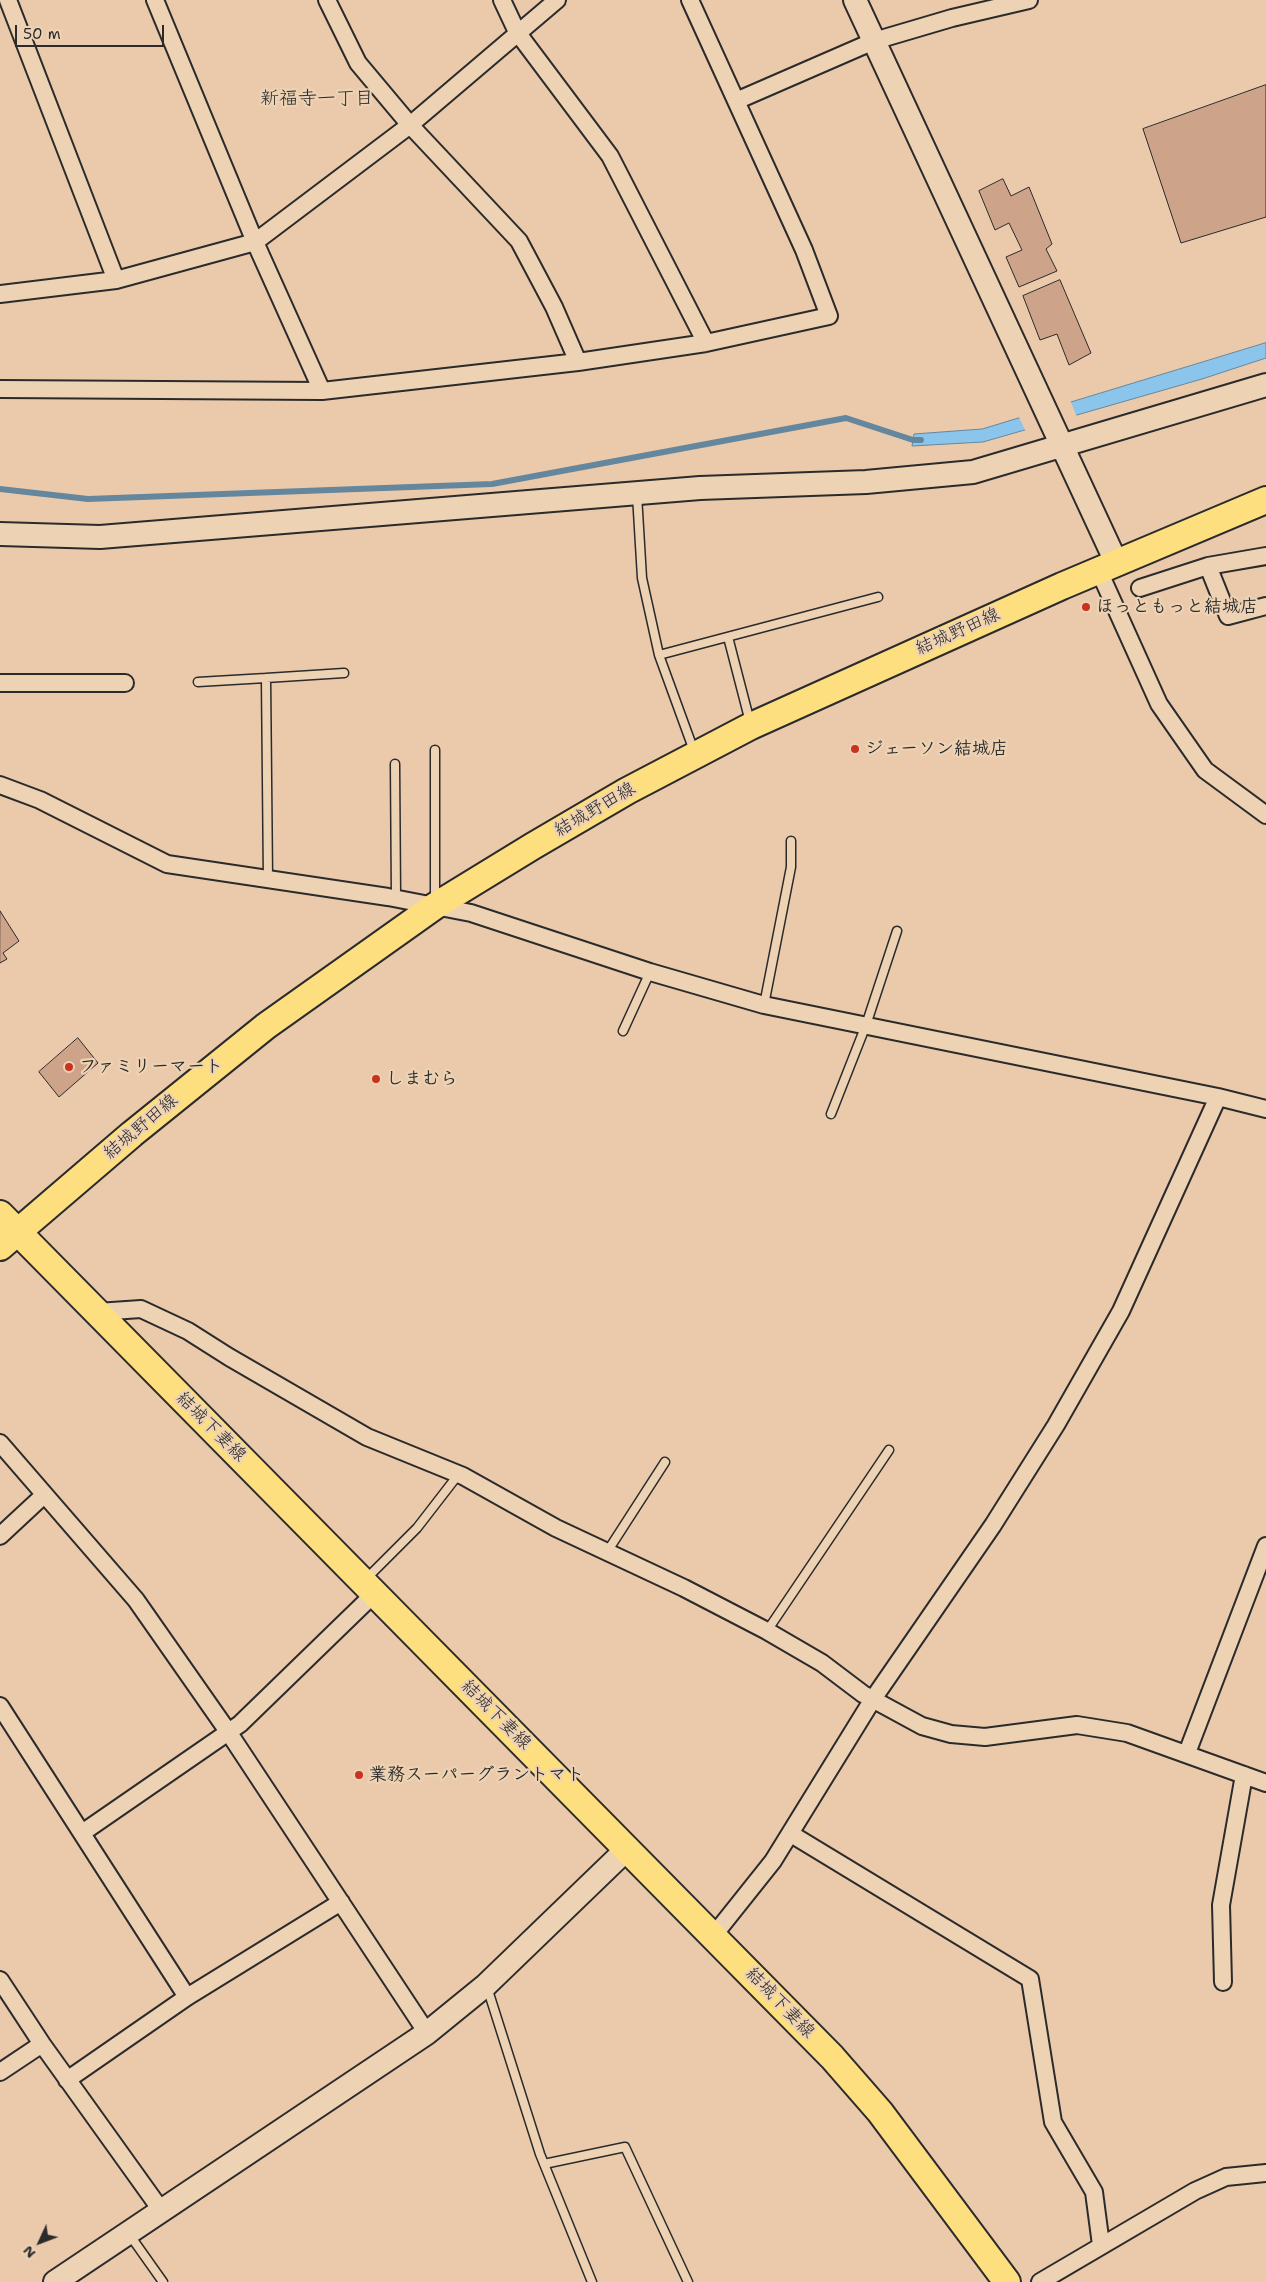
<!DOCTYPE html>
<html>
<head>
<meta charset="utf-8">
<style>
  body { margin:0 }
  #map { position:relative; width:1266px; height:2282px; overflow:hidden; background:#ebcaac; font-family:"Shantell Sans",sans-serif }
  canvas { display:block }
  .north { position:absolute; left:15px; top:2217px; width:50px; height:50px; -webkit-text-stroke:4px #edd2b4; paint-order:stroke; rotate:227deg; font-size:14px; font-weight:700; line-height:20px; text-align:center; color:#2b2b2b }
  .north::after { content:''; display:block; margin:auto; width:18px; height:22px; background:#2b2b2b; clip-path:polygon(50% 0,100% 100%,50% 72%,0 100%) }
  .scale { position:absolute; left:15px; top:25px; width:149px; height:22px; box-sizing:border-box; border:2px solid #2b2b2b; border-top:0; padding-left:6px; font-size:15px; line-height:18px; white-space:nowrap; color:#2b2b2b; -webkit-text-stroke:4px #edd2b4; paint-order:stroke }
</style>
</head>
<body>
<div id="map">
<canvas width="1266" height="2282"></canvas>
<div class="north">N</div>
<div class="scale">50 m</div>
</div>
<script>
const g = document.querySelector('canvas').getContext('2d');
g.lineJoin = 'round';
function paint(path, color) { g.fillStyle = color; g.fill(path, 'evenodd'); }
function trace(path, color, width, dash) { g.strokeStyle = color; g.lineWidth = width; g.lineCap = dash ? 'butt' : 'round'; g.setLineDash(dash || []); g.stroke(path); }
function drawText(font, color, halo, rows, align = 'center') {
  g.font = font + ' "Shantell Sans","Klee One",sans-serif'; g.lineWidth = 4.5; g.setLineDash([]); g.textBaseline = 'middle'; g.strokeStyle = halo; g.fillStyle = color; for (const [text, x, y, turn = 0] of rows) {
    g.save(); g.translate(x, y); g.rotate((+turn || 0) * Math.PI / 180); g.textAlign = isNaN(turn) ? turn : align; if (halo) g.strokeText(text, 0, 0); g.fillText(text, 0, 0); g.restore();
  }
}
const water = new Path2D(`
  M1266 343V358L1202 379 983 442 912 446 914 434 982 429Z`);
paint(water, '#8bc5eb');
trace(water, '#65879e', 1);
paint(new Path2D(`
  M1070 400 1077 417 1026 432 1018 415Z`), '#ebcaac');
trace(new Path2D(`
  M0 489 88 499 492 484 846 418 913 440H921`), '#65879e', 6);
const building = new Path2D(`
  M1266 85V217L1181 243 1143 129Z
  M1003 179 1011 196 1029 187 1052 244 1046 249 1057 271 1019 287 1006 257 1022 250 1009 223 995 230 979 191Z
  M1060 280 1091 353 1069 365 1057 334 1040 340 1023 296Z
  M0 911 19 941 3 953 7 959 0 963Z
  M78 1038 98 1063 59 1097 39 1072Z`);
paint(building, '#cda389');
trace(building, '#2b2b2b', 1);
const lane = new Path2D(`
  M637 495 642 578 659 655 694 751
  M728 637 750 722
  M659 655 878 597
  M266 678 344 673
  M198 682 266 678 268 880
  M435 750V899
  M395 764 396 898
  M764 1005 791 867V841
  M623 1031 650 972
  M831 1114 866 1025 897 931
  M607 1552 665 1462
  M365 1580 417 1528 458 1475
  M767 1631 889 1450
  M487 1987 540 2154 592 2282
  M544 2164 625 2147 688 2282
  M129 2234 163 2282`);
const street = new Path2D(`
  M8 0 116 280
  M155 0 255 242 322 391
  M327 0 358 63 410 125 519 241 554 307 578 362
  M502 0 517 32 610 156 706 343
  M736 101 874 41 952 18 1029 0
  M0 294 116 280 255 242 410 125 557 0
  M0 389 322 391 578 362 706 343 829 316 804 250 690 0
  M1208 566 1228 616 1266 606
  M1099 571 1159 704 1205 770 1266 815
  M1140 588 1208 566 1266 556
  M0 683H125
  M0 785 40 800 167 864 388 897 471 913 650 972 764 1005 1218 1097 1266 1109
  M97 1312 141 1309 188 1331 229 1357 367 1437 463 1476 556 1528 684 1588 767 1631 822 1663 863 1694 922 1726 951 1734 985 1737 1077 1725 1127 1733 1266 1783
  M0 1443 136 1600 229 1733 427 2033
  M0 1536 44 1495
  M0 1706 187 1997
  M1187 1753 1266 1546
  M82 1833 240 1724 375 1593
  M791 1834 1030 1979 1053 2122 1094 2192 1101 2245
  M714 1935 773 1861 873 1699 993 1525 1056 1425 1121 1311 1218 1097
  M0 1980 42 2044 161 2210
  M1223 1982 1221 1905 1244 1775
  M0 2072 42 2044
  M67 2080 187 1997 341 1902
  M1040 2282 1195 2191 1226 2177 1266 2173`);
const secondary = new Path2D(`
  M855 0 1117 564
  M0 534 100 537 700 488 866 482 973 472 1266 385
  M55 2282 427 2033 486 1985 628 1848`);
const primary = new Path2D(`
  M0 1214 832 2057 880 2112 1007 2282
  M0 1247 132 1134 266 1026 435 906 533 846 627 791 751 726 1062 586 1266 500`);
trace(lane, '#2b2b2b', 11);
trace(street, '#2b2b2b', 20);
trace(secondary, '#2b2b2b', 26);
trace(primary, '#2b2b2b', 30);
trace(lane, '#edd2b4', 8);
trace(street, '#edd2b4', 16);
trace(secondary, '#edd2b4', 22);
trace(primary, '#fedf80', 26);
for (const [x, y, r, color] of [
  [1086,607,5,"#c8321e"],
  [855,749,5,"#c8321e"],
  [69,1067,5,"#c8321e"],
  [376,1079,5,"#c8321e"],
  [359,1775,5,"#c8321e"]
]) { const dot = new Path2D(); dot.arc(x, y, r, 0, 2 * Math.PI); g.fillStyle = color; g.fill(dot); trace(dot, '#edd2b4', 2); }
drawText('bold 18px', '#2b2b2b', '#edd2b4', [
  ["ほっともっと結城店",1096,607],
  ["ジェーソン結城店",865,749],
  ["ファミリーマート",79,1067],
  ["しまむら",386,1079],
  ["業務スーパーグラントマト",369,1775]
], 'left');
drawText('18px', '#2b2b2b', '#edd2b4', [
  ["結城野田線",958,632,-24],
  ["結城野田線",595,810,-30],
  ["結城野田線",141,1127,-40],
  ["結城下妻線",211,1427,45],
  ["結城下妻線",496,1715,45],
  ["結城下妻線",780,2003,46]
]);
drawText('19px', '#2b2b2b', '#edd2b4', [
  ["新福寺一丁目",317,99]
]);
</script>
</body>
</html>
